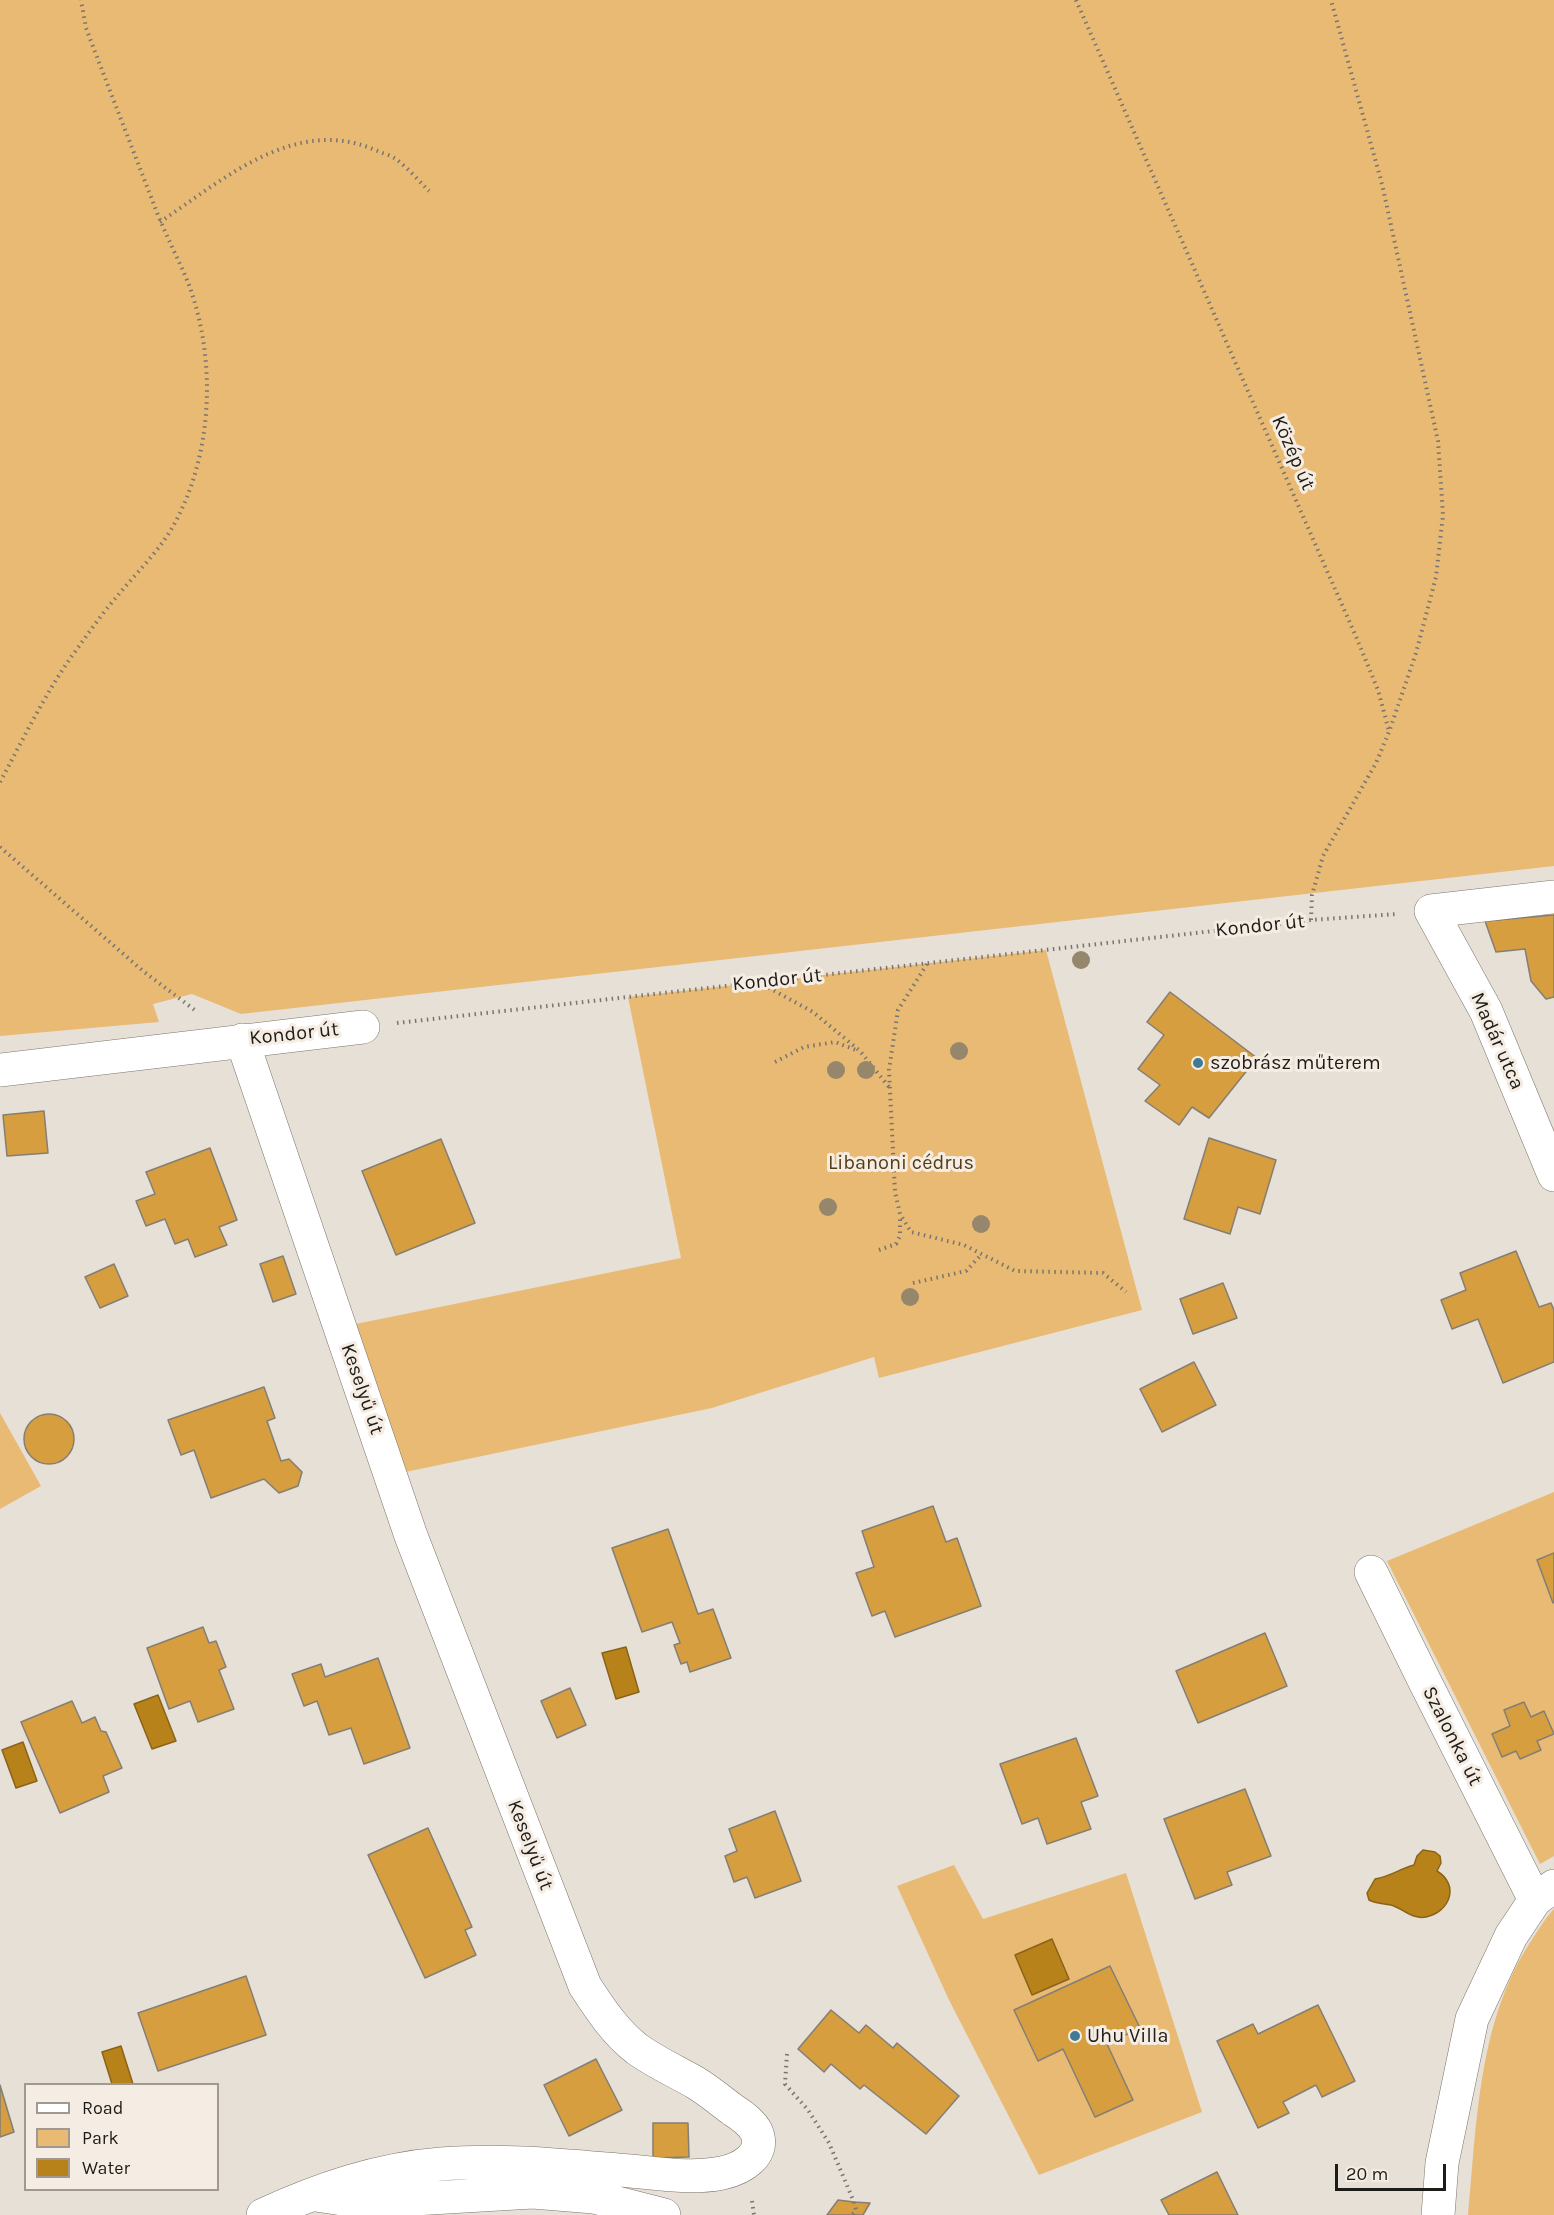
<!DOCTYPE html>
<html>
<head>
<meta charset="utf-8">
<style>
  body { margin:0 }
  #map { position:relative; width:1554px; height:2215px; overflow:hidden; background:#e7e0d6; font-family:Karla,sans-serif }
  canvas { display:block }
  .legend { position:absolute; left:24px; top:2083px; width:195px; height:108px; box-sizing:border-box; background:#f5ede3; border:2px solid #9f9992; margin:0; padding:8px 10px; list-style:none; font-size:18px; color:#1e1c18 }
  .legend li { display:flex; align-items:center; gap:12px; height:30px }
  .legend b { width:30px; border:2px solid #9f9992 }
  .scale { position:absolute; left:1335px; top:2164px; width:111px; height:27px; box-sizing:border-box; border:3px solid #1e1c18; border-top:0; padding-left:8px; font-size:18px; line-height:21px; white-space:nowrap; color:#1e1c18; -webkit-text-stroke:4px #f5ede3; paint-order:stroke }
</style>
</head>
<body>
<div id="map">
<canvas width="1554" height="2215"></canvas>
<ul class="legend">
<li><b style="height:8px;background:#fff"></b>Road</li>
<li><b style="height:16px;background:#e8ba74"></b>Park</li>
<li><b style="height:16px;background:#b8821a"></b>Water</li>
</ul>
<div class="scale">20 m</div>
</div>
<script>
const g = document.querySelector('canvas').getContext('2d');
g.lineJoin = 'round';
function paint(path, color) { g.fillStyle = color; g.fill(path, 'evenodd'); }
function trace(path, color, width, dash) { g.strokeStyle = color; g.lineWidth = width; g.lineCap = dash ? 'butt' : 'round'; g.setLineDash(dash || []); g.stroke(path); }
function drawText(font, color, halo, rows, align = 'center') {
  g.font = font + ' Karla,sans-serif'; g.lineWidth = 6; g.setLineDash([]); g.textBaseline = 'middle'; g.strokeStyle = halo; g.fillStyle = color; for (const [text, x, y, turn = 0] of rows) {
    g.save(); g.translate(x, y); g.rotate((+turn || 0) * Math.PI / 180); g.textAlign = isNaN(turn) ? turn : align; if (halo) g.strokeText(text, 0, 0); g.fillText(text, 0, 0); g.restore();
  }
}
paint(new Path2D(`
  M0 0H1554V866L241 1014 192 994 153 1004 159 1022 0 1036Z
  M1046 950 1142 1310 879 1378 874 1357 712 1408 391 1475 341 1327 681 1258 628 997Z
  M0 1413 41 1486 0 1509Z
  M1554 1492V1856L1540 1864 1387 1561Z
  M954 1865 983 1919 1126 1873 1202 2112 1039 2175 949 2000 897 1886Z
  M1554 1909V2215H1468C1477 2122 1478 2019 1533 1938 1539 1929 1546 1917 1554 1909Z`), '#e8ba74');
const water = new Path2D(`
  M626 1647 639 1692 616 1699 602 1653Z
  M158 1695 176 1741 152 1749 134 1704Z
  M23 1742 37 1781 16 1788 2 1750Z
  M1423 1850 1435 1852 1440 1856 1441 1863 1437 1871C1460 1885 1450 1912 1426 1917 1413 1920 1402 1908 1391 1905 1382 1903 1377 1904 1369 1900L1367 1893 1375 1879C1392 1876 1399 1869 1414 1865L1417 1856Z
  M1052 1939 1069 1979 1032 1995 1015 1955Z
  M121 2046 133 2084H112L102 2052Z`);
paint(water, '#b8821a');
trace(water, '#8a6319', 1.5);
const building = new Path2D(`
  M1554 915V997L1546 999 1531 981 1525 949 1496 952 1485 921Z
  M1170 992 1257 1058 1209 1118 1192 1107 1179 1125 1145 1101 1160 1085 1138 1069 1164 1035 1147 1022Z
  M44 1111 48 1153 7 1156 3 1115Z
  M1209 1138 1276 1160 1260 1214 1238 1207 1230 1234 1184 1219Z
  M441 1139 475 1223 396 1255 362 1171Z
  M210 1148 237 1220 219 1227 227 1245 195 1257 188 1239 175 1244 165 1219 146 1226 136 1201 155 1194 146 1172Z
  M1516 1251 1539 1307 1551 1303 1554 1310V1362L1503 1383 1478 1319 1452 1329 1441 1300 1466 1290 1460 1273Z
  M283 1256 296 1294 273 1302 260 1264Z
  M114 1264 128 1296 100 1308 85 1277Z
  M1223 1283 1237 1318 1193 1334 1180 1299Z
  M1194 1362 1216 1405 1162 1432 1140 1389Z
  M264 1387 275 1418 267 1421 281 1461 289 1459 302 1472 298 1486 279 1493 264 1479 211 1498 194 1450 181 1455 168 1420Z
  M24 1439a25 25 0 1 1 50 0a25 25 0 1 1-50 0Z
  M933 1506 946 1542 957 1538 981 1606 895 1637 885 1611 872 1616 856 1573 874 1567 862 1531Z
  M668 1529 698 1614 713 1609 731 1658 690 1672 687 1662 681 1664 674 1645 680 1643 672 1622 642 1632 612 1548Z
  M1554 1553V1602L1553 1603 1537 1560Z
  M203 1627 209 1643 216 1641 226 1667 219 1670 234 1709 198 1722 190 1701 169 1709 147 1648Z
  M1265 1633 1287 1686 1198 1723 1176 1671Z
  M378 1658 410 1748 364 1764 351 1728 329 1735 317 1701 304 1706 292 1674 321 1664 325 1677Z
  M570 1688 586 1725 557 1738 541 1701Z
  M72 1701 82 1723 95 1717 101 1731 106 1732 122 1768 103 1776 109 1792 60 1813 21 1722Z
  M1524 1702 1531 1717 1544 1711 1554 1734 1537 1741 1541 1750 1520 1759 1516 1751 1502 1757 1492 1734 1510 1726 1504 1710Z
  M1076 1738 1098 1796 1081 1802 1091 1829 1047 1844 1038 1818 1022 1824 1000 1764Z
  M1245 1789 1271 1856 1227 1872 1232 1885 1195 1899 1164 1819Z
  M775 1811 801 1881 755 1898 747 1877 734 1882 725 1856 737 1851 729 1829Z
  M428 1828 472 1927 465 1930 476 1955 425 1978 368 1855Z
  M1110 1966 1140 2028 1107 2044 1133 2100 1095 2117 1063 2049 1038 2061 1014 2010Z
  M246 1976 266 2035 158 2071 138 2013Z
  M1318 2005 1355 2081 1322 2097 1316 2085 1283 2102 1289 2113 1258 2128 1217 2041 1253 2024 1258 2034Z
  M831 2010 859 2033 866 2025 893 2048 897 2043 959 2096 926 2134 864 2085 860 2089 831 2064 824 2072 798 2049Z
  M596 2059 622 2110 569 2136 544 2085Z
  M0 2085 14 2132 0 2137Z
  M653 2123H688L689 2157 653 2158Z
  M1217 2172 1238 2215H1169L1161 2200Z
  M838 2200 854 2202 870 2203 863 2215H827Z`);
paint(building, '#d69e3f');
trace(building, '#847e74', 1.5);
const minor = new Path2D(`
  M1554 897 1431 911 1486 1011 1554 1175
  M242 1040 411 1536 585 1986C600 2009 615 2032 637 2049 655 2062 677 2072 696 2083 709 2091 721 2101 733 2110 741 2115 751 2122 756 2131 767 2155 741 2169 722 2173 688 2180 652 2172 618 2170 560 2165 500 2159 441 2164 378 2169 320 2189 263 2215
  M0 1070 363 1027
  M1371 1572 1424 1680 1535 1900
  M316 2195 363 2202 533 2192 594 2197 664 2215
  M1438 2215 1442 2163 1472 2019 1511 1936 1535 1900 1554 1886`);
trace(minor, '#7c756c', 34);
trace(new Path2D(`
  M1076 0 1357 639 1378 690 1389 731
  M160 222C223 180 295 115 375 150 382 153 390 155 396 159 408 168 419 181 429 191
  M0 782C25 736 48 687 80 645 92 628 105 610 119 594 139 570 163 547 177 519 213 449 216 359 189 285 179 260 166 236 156 210 133 150 109 89 86 28L81 0
  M0 847 143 971 196 1011
  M1311 920 1312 895 1323 856 1376 763 1389 732 1416 653 1436 577 1443 515 1438 441 1382 184 1331 0
  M927 964 898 1010 889 1070 895 1192 900 1214 911 1232 964 1245 1015 1271 1103 1273 1126 1292
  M758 982 813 1012 860 1051 889 1087
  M397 1023 1311 920 1397 914
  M775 1062 804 1047 835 1042 856 1050
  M879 1250 896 1244 900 1236V1215
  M913 1283 966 1271 981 1255
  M787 2054 785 2084 808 2110 829 2143 854 2202 856 2210 852 2215
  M752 2201 754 2215`), '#79756e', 4, [1.5, 4.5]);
trace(minor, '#fff', 33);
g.fillStyle = '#96866c';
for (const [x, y] of [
  [1081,960],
  [959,1051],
  [836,1070],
  [866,1070],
  [828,1207],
  [981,1224],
  [910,1297]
]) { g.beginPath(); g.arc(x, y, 9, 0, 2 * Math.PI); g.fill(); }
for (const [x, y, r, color] of [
  [1198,1063,6,"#407b93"],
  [1075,2036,6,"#407b93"]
]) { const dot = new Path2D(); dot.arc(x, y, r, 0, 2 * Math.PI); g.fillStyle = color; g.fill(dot); trace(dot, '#f5ede3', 2); }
drawText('20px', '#1e1c18', '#f5ede3', [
  ["Közép út",1293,453,66],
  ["Kondor út",1260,926,-6],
  ["Kondor út",777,980,-6],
  ["Kondor út",294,1034,-6],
  ["Madár utca",1497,1041,66],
  ["Keselyű út",362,1389,71],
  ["Szalonka út",1452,1736,63],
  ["Keselyű út",530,1845,69]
]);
drawText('20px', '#1e1c18', '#f5ede3', [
  ["szobrász műterem",1210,1063],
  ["Uhu Villa",1087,2036]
], 'left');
drawText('20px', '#533c15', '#f5ede3', [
  ["Libanoni cédrus",901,1163]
]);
</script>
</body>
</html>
